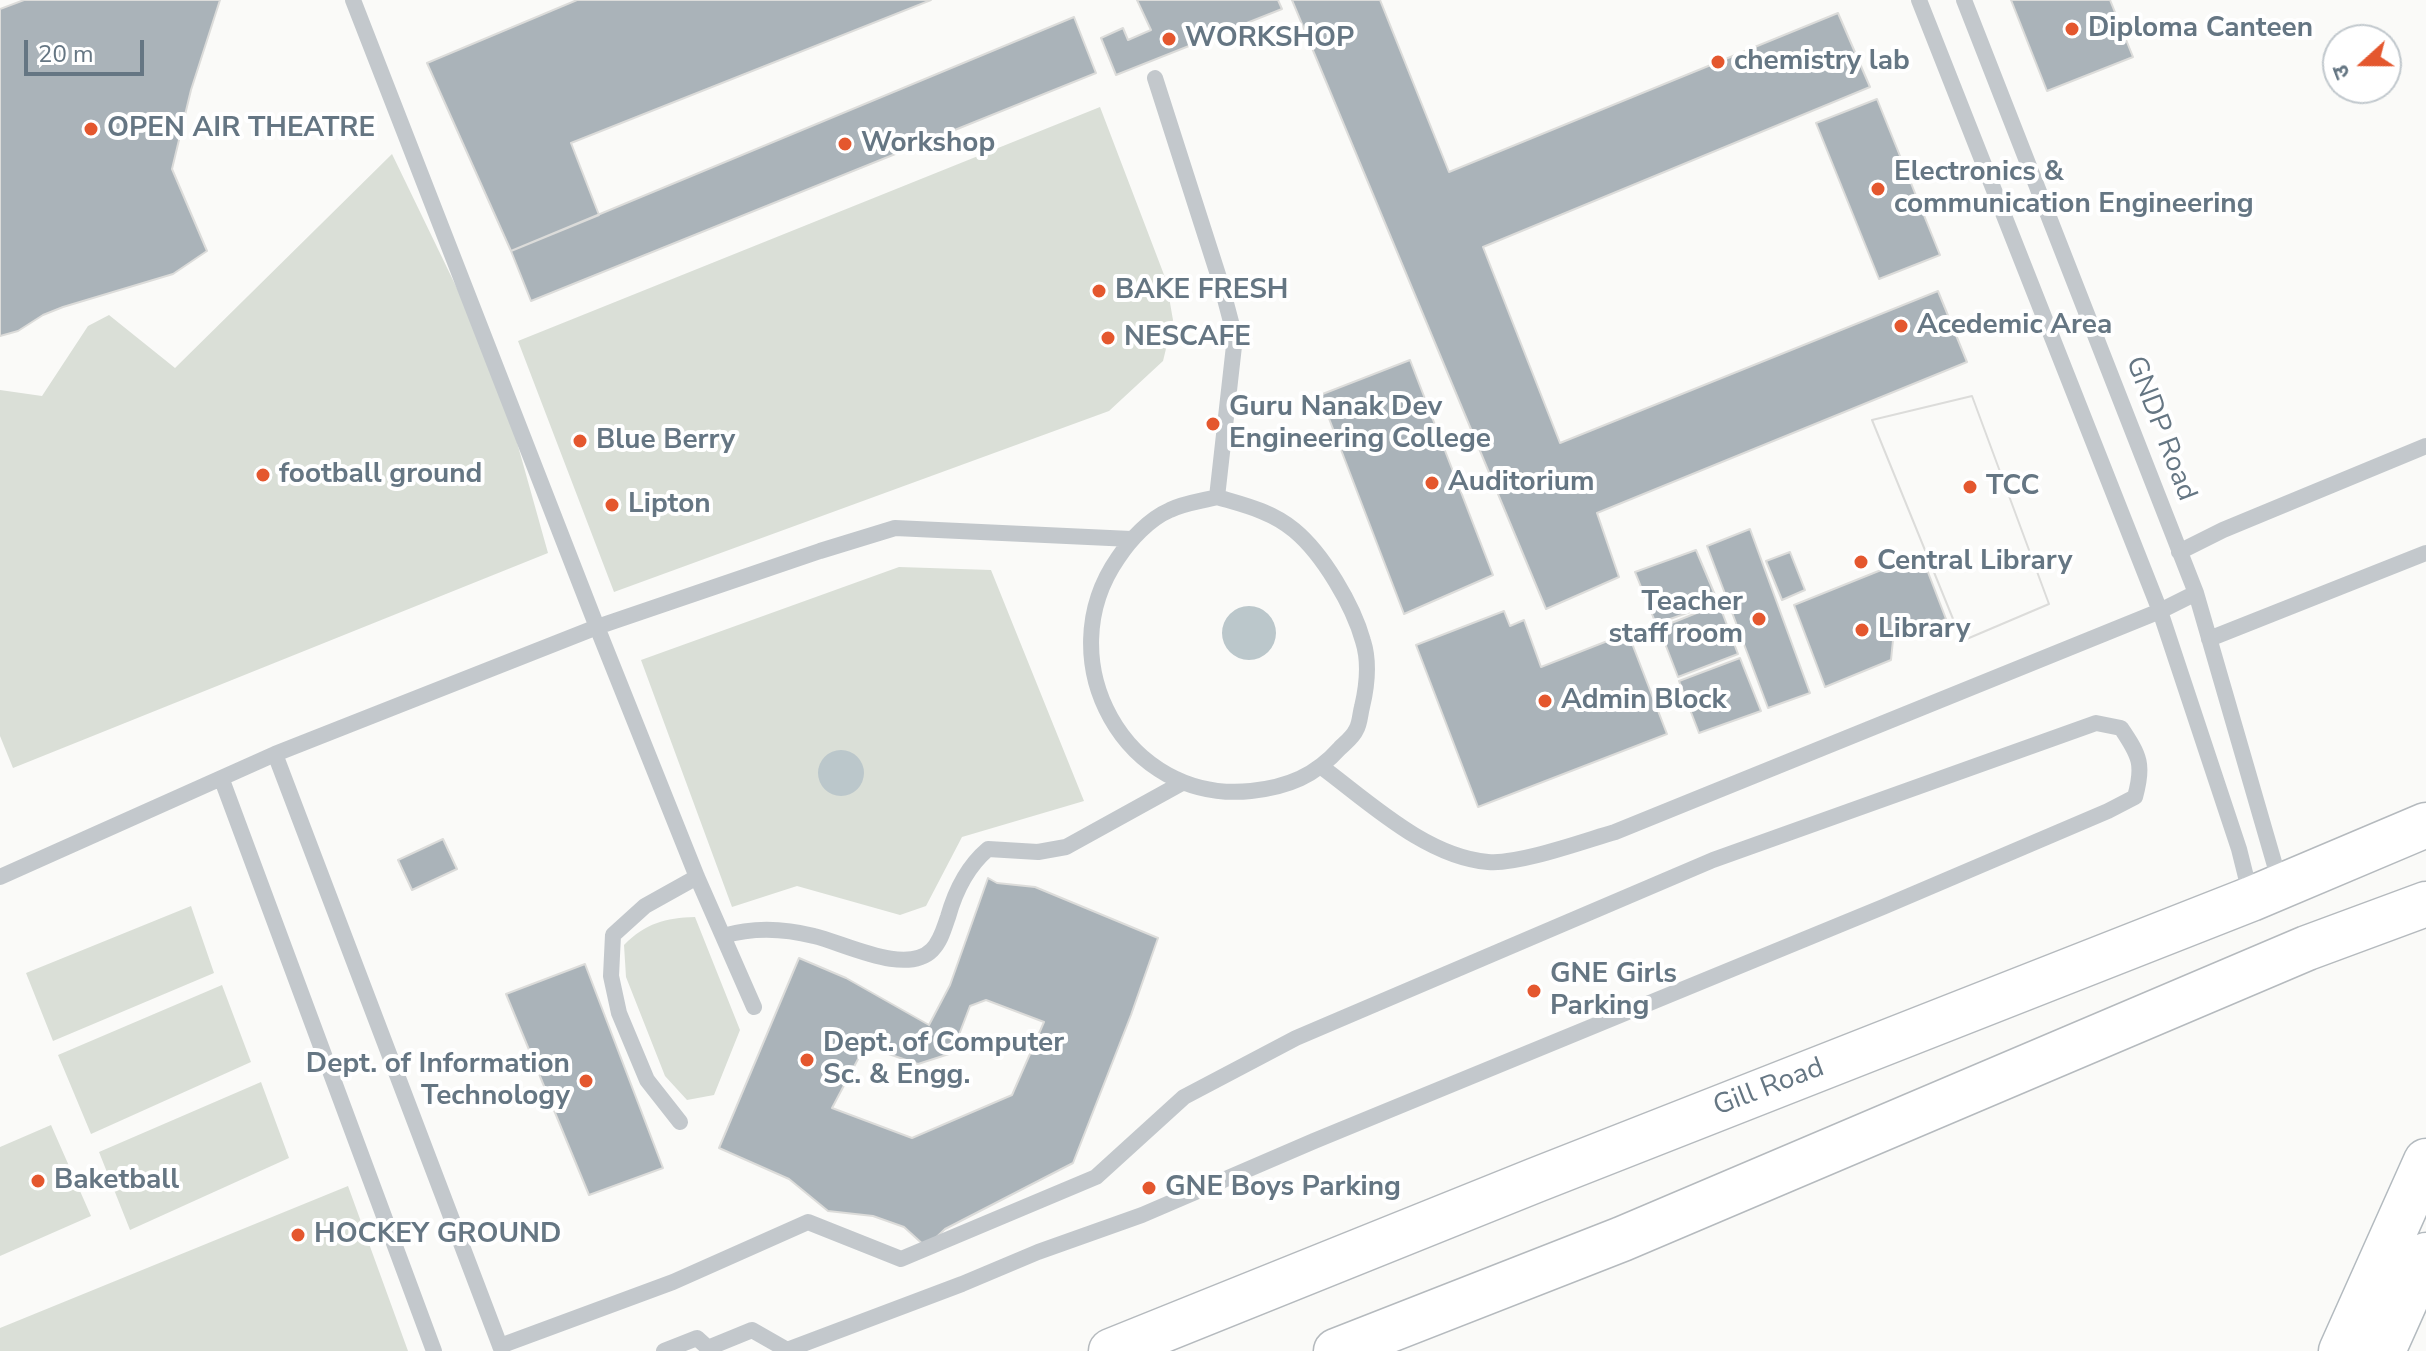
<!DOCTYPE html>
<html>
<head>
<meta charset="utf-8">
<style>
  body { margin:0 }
  #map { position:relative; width:2426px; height:1351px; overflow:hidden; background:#fafaf8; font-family:"Nunito Sans","Noto Sans Devanagari",sans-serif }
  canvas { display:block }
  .north { position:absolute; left:2322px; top:24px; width:80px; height:80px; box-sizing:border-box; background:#fff; border:2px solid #c1c8cd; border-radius:50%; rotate:249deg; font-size:22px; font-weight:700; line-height:32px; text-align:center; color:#657683 }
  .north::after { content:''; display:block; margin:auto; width:28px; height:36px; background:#e4572e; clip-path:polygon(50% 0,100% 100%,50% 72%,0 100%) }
  .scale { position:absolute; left:24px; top:40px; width:120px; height:36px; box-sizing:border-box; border:4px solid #657683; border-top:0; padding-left:10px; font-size:24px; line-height:28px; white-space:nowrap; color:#657683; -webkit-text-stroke:6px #fff; paint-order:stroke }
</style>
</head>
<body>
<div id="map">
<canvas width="2426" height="1351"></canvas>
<div class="north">उ</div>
<div class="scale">20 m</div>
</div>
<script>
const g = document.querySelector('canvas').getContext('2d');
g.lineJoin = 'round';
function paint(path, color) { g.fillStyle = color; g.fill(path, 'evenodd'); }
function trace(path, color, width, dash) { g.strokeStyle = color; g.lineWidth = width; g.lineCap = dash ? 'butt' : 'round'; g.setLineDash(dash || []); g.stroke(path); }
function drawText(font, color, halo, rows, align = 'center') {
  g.font = font + ' "Nunito Sans",sans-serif'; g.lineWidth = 8; g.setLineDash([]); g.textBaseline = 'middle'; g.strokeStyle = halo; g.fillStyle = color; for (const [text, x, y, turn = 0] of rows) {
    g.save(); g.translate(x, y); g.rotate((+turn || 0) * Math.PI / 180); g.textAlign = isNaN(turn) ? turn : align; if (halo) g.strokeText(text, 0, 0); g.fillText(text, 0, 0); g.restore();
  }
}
paint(new Path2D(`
  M1100 107 1166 280 1173 320 1163 361 1109 411 614 592 518 341Z
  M392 154 497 371 548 553 13 768 0 736V390L42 396 88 326 109 315 175 368Z
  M899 567 991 570 1084 801 962 837 926 906 900 915 797 886 732 907 641 660Z
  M191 906 214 973 53 1041 26 973Z
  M695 917 740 1030 714 1095 687 1100 665 1076 626 977 624 945C646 923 665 918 695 917Z
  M222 985 251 1062 91 1134 58 1055Z
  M261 1082 289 1158 130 1230 99 1152Z
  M51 1125 91 1216 0 1256V1147Z
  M348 1186 408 1351H0V1328Z`), '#dadfd7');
paint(new Path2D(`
  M1222 633a27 27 0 1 1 54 0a27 27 0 1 1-54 0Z
  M818 773a23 23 0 1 1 46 0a23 23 0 1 1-46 0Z`), '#bbc7cb');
const building = new Path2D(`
  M24 0H220L191 90 172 169 207 251 173 274 63 307 43 315 18 331 0 336V9Z
  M577 0H931L571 143 599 215 511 251 427 63Z
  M1137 0H1278L1282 9 1116 75 1101 38 1123 28 1128 40 1151 30Z
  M1292 0H1380L1449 172 1838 13 1870 87 1483 247 1560 443 1938 291 1967 362 1597 513 1619 577 1546 609Z
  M2011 0H2110L2133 57 2047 91Z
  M1074 17 1096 73 531 301 511 251Z
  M1877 99 1940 255 1879 279 1816 123Z
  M1410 360 1493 575 1404 614 1320 395Z
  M1972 396 2049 604 1962 641 1872 420Z
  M1972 396 2049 604 1962 641 1872 420Z
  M1750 529 1810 693 1768 708 1707 546Z
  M1696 550 1718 602 1656 624 1635 572Z
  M1790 552 1805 590 1782 600 1766 561Z
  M1921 554 1946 619 1893 640 1891 660 1825 687 1794 605Z
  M1719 604 1738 654 1678 677 1659 628Z
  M1504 611 1510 626 1524 620 1541 667 1628 633 1667 734 1478 807 1416 645Z
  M1740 658 1761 711 1699 733 1679 681Z
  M443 839 457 869 412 890 398 860Z
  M988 878 997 883 1035 887 1158 938 1131 1015 1073 1163 945 1229 926 1247 904 1227 873 1216 828 1211 789 1179 719 1148 799 958 846 978 929 1025 950 985ZM986 1000 1044 1022 1012 1095 912 1138 832 1108 865 1046 918 1064 952 1053 970 1006Z
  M585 964 663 1168 589 1195 506 994Z`);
paint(building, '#aab3b9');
trace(building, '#dcdcda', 2);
const secondary = new Path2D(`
  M2341 1351 2426 1161
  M2383 1351 2426 1255`);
const primary = new Path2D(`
  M1111 1351 1536 1180 2251 899 2426 825
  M1336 1351 1622 1239 2307 948 2426 904`);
trace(secondary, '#b3babf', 47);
trace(primary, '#b5babe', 47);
trace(new Path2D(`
  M353 0 597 627 697 877 754 1007
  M1919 0 2160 611 2239 849 2251 897
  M1964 0 2196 593 2280 883
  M1155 78 1221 284 1235 337 1217 497
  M1217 497C1244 505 1271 511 1294 530 1323 554 1353 605 1363 641 1370 663 1367 686 1362 707 1360 714 1360 724 1356 730 1353 737 1345 743 1340 748 1315 776 1288 787 1251 791 1125 804 1047 660 1118 558 1130 540 1149 519 1170 510 1184 503 1202 501 1217 497Z
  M2179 552 2223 530 2426 446
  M2209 639 2426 553
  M275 754 502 1351
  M1323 768C1370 803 1427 857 1488 862 1518 865 1584 841 1615 832L2160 611 2196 593
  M222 780 434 1351
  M0 877 275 754 597 627 820 551 895 528 1131 539
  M723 936C753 927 783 928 814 936 844 943 906 976 932 950 941 941 944 928 948 917 955 892 968 866 988 849L1038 852 1066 847 1182 783
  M680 1122 647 1080 619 1013 611 976 613 935 645 906 697 877
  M500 1346 673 1282 808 1222 901 1259 1096 1177 1184 1097 1296 1038 1713 860 2096 723 2121 728C2140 756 2144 765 2135 797L2108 811 1883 907 1314 1141 1142 1215 1038 1252 962 1284 787 1350 752 1330 708 1348 697 1338 664 1351`), '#c3c8cc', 16);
trace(secondary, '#fff', 44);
trace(primary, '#fff', 44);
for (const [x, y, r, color] of [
  [2072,29,8,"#e4572e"],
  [1169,39,8,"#e4572e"],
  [1718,62,8,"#e4572e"],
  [91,129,8,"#e4572e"],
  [845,144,8,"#e4572e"],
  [1878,189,8,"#e4572e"],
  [1099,291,8,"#e4572e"],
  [1901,326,8,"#e4572e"],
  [1108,338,8,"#e4572e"],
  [1213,424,8,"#e4572e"],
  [580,441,8,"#e4572e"],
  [263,475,8,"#e4572e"],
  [1432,483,8,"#e4572e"],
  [1970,487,8,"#e4572e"],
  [612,505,8,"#e4572e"],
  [1861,562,8,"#e4572e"],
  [1759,619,8,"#e4572e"],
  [1862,630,8,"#e4572e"],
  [1545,701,8,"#e4572e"],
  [1534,991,8,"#e4572e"],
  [807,1060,8,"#e4572e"],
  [586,1081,8,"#e4572e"],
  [38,1181,8,"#e4572e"],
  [1149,1188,8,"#e4572e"],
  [298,1235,8,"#e4572e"]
]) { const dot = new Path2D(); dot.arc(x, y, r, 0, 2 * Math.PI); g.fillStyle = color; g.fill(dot); trace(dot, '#fff', 3); }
drawText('bold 28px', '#657683', '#fff', [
  ["Diploma Canteen",2088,29],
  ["WORKSHOP",1185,39],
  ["chemistry lab",1734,62],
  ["OPEN AIR THEATRE",107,129],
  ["Workshop",861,144],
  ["Electronics &",1894,173],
  ["communication Engineering",1894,205],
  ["BAKE FRESH",1115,291],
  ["Acedemic Area",1917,326],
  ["NESCAFE",1124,338],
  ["Guru Nanak Dev",1229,408],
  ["Engineering College",1229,440],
  ["Blue Berry",596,441],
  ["football ground",279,475],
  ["Auditorium",1448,483],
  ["TCC",1986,487],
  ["Lipton",628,505],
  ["Central Library",1877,562],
  ["Teacher",1743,603,"right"],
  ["staff room",1743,635,"right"],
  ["Library",1878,630],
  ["Admin Block",1561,701],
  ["GNE Girls",1550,975],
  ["Parking",1550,1007],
  ["Dept. of Computer",823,1044],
  ["Sc. & Engg.",823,1076],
  ["Dept. of Information",570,1065,"right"],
  ["Technology",570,1097,"right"],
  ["Baketball",54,1181],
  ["GNE Boys Parking",1165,1188],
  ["HOCKEY GROUND",314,1235]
], 'left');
drawText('28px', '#657683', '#fff', [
  ["GNDP Road",2160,429,69],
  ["Gill Road",1769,1088,-21]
]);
</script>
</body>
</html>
